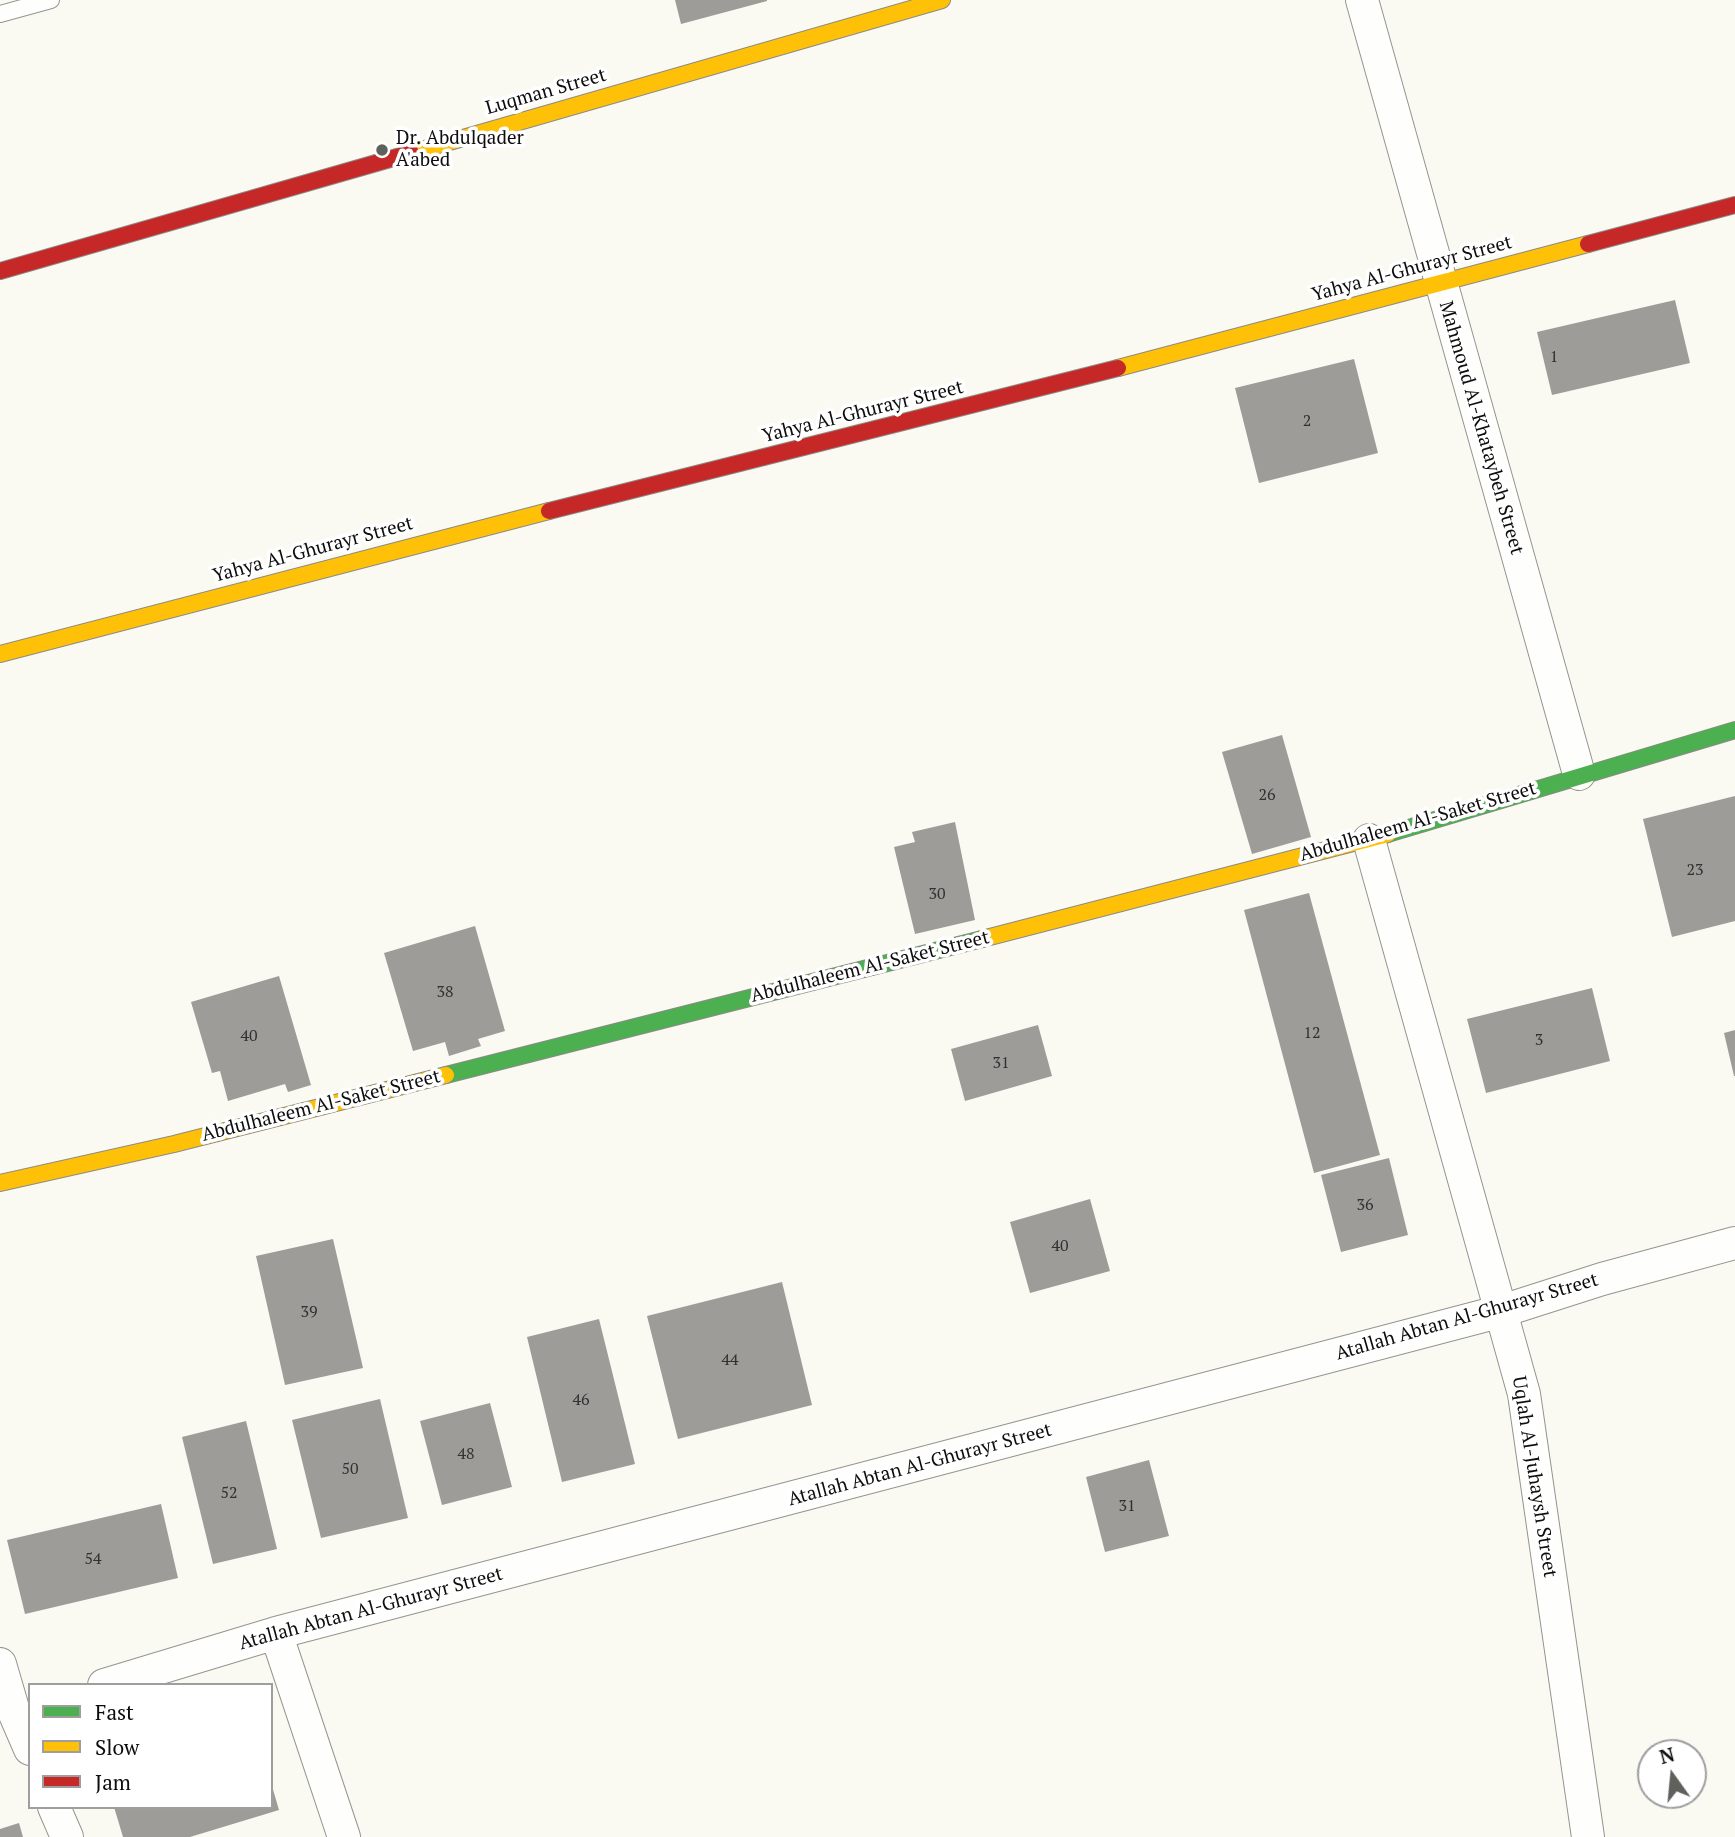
<!DOCTYPE html>
<html>
<head>
<meta charset="utf-8">
<style>
  body { margin:0 }
  #map { position:relative; width:1735px; height:1837px; overflow:hidden; background:#fbfaf2; font-family:"PT Serif",serif }
  canvas { display:block }
  .legend { position:absolute; left:28px; top:1683px; width:245px; height:126px; box-sizing:border-box; background:#fff; border:2px solid #9e9e9e; margin:0; padding:9px 12px; list-style:none; font-size:21px; color:#0d0d0d }
  .legend li { display:flex; align-items:center; gap:14px; height:35px }
  .legend b { width:35px; border:2px solid #9e9e9e }
  .north { position:absolute; left:1637px; top:1739px; width:70px; height:70px; box-sizing:border-box; background:#fff; border:2px solid #9e9e9e; border-radius:50%; rotate:345deg; font-size:19px; font-weight:700; line-height:28px; text-align:center; color:#0d0d0d }
  .north::after { content:''; display:block; margin:auto; width:24px; height:32px; background:#60605d; clip-path:polygon(50% 0,100% 100%,50% 72%,0 100%) }
</style>
</head>
<body>
<div id="map">
<canvas width="1735" height="1837"></canvas>
<ul class="legend">
<li><b style="height:9px;background:#4caf50"></b>Fast</li>
<li><b style="height:9px;background:#ffc107"></b>Slow</li>
<li><b style="height:9px;background:#c62828"></b>Jam</li>
</ul>
<div class="north">N</div>
</div>
<script>
const g = document.querySelector('canvas').getContext('2d');
g.lineJoin = 'round';
function paint(path, color) { g.fillStyle = color; g.fill(path, 'evenodd'); }
function trace(path, color, width, dash) { g.strokeStyle = color; g.lineWidth = width; g.lineCap = dash ? 'butt' : 'round'; g.setLineDash(dash || []); g.stroke(path); }
function drawText(font, color, halo, rows, align = 'center') {
  g.font = font + ' "PT Serif",serif'; g.lineWidth = 7; g.setLineDash([]); g.textBaseline = 'middle'; g.strokeStyle = halo; g.fillStyle = color; for (const [text, x, y, turn = 0] of rows) {
    g.save(); g.translate(x, y); g.rotate((+turn || 0) * Math.PI / 180); g.textAlign = isNaN(turn) ? turn : align; if (halo) g.strokeText(text, 0, 0); g.fillText(text, 0, 0); g.restore();
  }
}
paint(new Path2D(`
  M675 0H767V1L681 24Z
  M1675 300 1690 363 1552 395 1537 332Z
  M1354 359 1378 453 1259 483 1235 388Z
  M1282 735 1311 837 1252 854 1222 752Z
  M1735 796V921L1672 937 1643 819Z
  M955 822 975 920 915 934 894 847 915 842 912 832Z
  M1309 893 1380 1155 1314 1173 1244 910Z
  M475 926 505 1031 478 1039 481 1046 449 1056 445 1042 413 1051 384 953Z
  M279 976 311 1085 288 1092 285 1084 228 1101 220 1071 212 1073 191 1002Z
  M1592 988 1610 1061 1486 1093 1467 1019Z
  M1038 1025 1052 1076 965 1101 951 1049Z
  M1735 1030V1076H1734L1724 1033Z
  M1389 1158 1408 1235 1341 1252 1321 1175Z
  M1090 1199 1110 1271 1030 1293 1010 1222Z
  M333 1239 363 1368 285 1385 256 1256Z
  M782 1282 812 1405 678 1439 647 1316Z
  M599 1319 635 1464 562 1482 527 1337Z
  M380 1399 408 1518 321 1538 292 1420Z
  M490 1403 512 1487 442 1505 420 1421Z
  M246 1421 277 1549 213 1564 182 1437Z
  M1149 1460 1169 1536 1105 1552 1086 1477Z
  M161 1504 178 1578 25 1614 7 1540Z
  M272 1786 279 1810 190 1837H123L114 1807H271Z
  M19 1823 23 1837H0V1829Z`), '#9e9c98');
const lane = new Path2D(`
  M0 14 51 0`);
const street = new Path2D(`
  M1362 0 1579 774
  M1369 840 1524 1394 1588 1837
  M276 1633 344 1837
  M0 1664 14 1712 30 1749
  M104 1685 276 1633 1502 1311 1602 1279 1735 1243
  M54 1807 67 1837`);
const fast = new Path2D(`
  M1388 834 1735 730
  M446 1075 982 939`);
const slow = new Path2D(`
  M411 153 942 0
  M1118 368 1588 244
  M0 654 549 511
  M982 939 1388 834
  M0 1183 174 1144 446 1075`);
const jam = new Path2D(`
  M1588 244 1735 205
  M0 271 411 153
  M549 511 1118 368`);
trace(lane, '#949490', 18);
trace(street, '#949490', 34);
trace(fast, '#8b8a87', 18);
trace(slow, '#8b8a87', 18);
trace(jam, '#8b8a87', 18);
trace(lane, '#fefefd', 16);
trace(street, '#fefefd', 32);
trace(fast, '#4caf50', 16);
trace(slow, '#ffc107', 16);
trace(jam, '#c62828', 16);
for (const [x, y, r, color] of [
  [382,150,7,"#60605d"]
]) { const dot = new Path2D(); dot.arc(x, y, r, 0, 2 * Math.PI); g.fillStyle = color; g.fill(dot); trace(dot, '#fff', 2.5); }
drawText('16px', '#313130', null, [
  ["1",1554,357],
  ["2",1307,421],
  ["26",1267,795],
  ["23",1695,870],
  ["30",937,894],
  ["38",445,992],
  ["12",1312,1033],
  ["40",249,1036],
  ["3",1539,1040],
  ["31",1001,1063],
  ["36",1365,1205],
  ["40",1060,1246],
  ["39",309,1312],
  ["44",730,1360],
  ["46",581,1400],
  ["48",466,1454],
  ["50",350,1469],
  ["52",229,1493],
  ["31",1127,1506],
  ["54",93,1559]
]);
drawText('19px', '#0d0d0d', '#fff', [
  ["Luqman Street",546,92,-16],
  ["Yahya Al-Ghurayr Street",1412,269,-15],
  ["Yahya Al-Ghurayr Street",863,412,-14],
  ["Mahmoud Al-Khataybeh Street",1481,428,74],
  ["Yahya Al-Ghurayr Street",313,550,-15],
  ["Abdulhaleem Al-Saket Street",1418,822,-16],
  ["Abdulhaleem Al-Saket Street",870,967,-14],
  ["Abdulhaleem Al-Saket Street",321,1106,-14],
  ["Atallah Abtan Al-Ghurayr Street",1467,1317,-16],
  ["Atallah Abtan Al-Ghurayr Street",920,1465,-15],
  ["Uqlah Al-Juhaysh Street",1534,1477,81],
  ["Atallah Abtan Al-Ghurayr Street",371,1609,-15]
]);
drawText('19px', '#0d0d0d', '#fff', [
  ["Dr. Abdulqader",396,139],
  ["A'abed",396,161]
], 'left');
</script>
</body>
</html>
